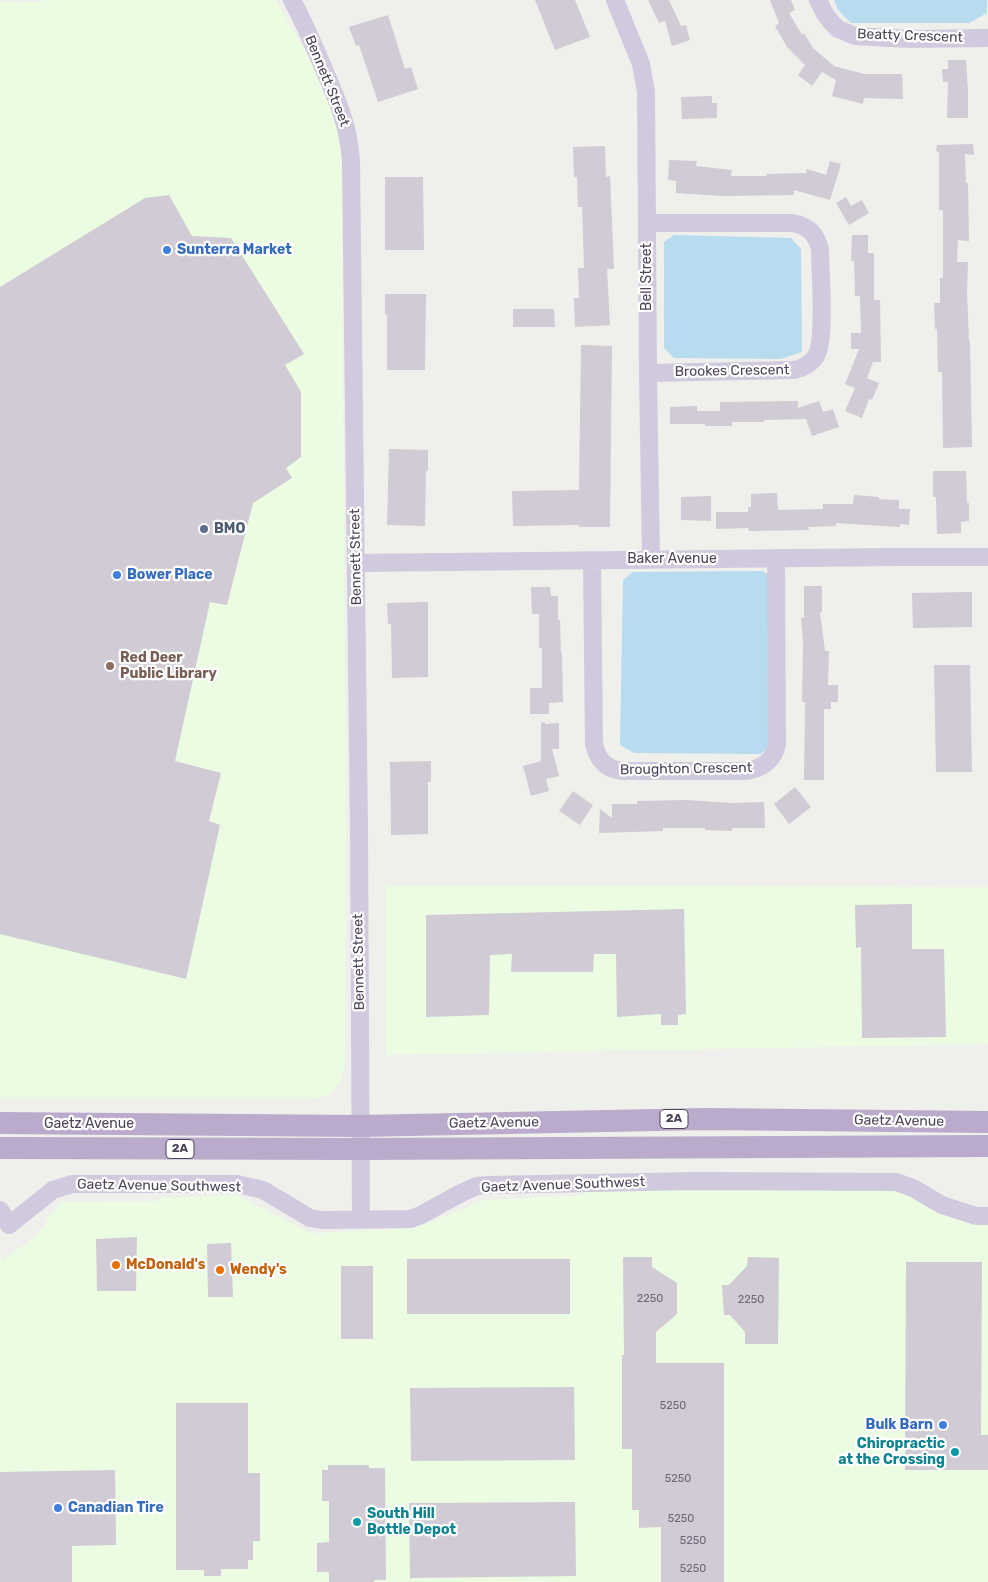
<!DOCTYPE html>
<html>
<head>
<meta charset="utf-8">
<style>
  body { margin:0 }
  canvas { display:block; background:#efefeb }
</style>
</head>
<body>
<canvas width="988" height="1582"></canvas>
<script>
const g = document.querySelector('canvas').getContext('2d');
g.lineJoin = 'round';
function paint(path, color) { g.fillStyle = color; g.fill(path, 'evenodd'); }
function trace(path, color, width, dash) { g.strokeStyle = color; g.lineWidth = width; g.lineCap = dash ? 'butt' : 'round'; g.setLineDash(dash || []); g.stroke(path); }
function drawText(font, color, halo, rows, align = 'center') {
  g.font = font + ' Rubik,sans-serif'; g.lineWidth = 4.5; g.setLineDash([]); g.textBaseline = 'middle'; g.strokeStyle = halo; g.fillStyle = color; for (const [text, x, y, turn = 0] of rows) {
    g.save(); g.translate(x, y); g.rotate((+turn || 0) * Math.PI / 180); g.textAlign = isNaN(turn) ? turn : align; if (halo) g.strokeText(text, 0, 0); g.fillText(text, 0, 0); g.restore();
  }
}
paint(new Path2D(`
  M51 0H276L326 88 339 125 342 157 344 557 346 779 345 1055 342 1079 329 1095 313 1099H0V2L24 3Z
  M386 886 988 887V1044L386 1055Z
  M896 1182 988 1216V1582H0V1255L3 1260 37 1235 60 1202 158 1201 161 1198 236 1195 310 1233H320L416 1228 485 1200 585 1195V1183Z`), '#ebfce2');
paint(new Path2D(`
  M834 0H987V13L969 23H851L838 10Z
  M674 235 791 238 801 249 802 352 781 359 674 358 664 348V242Z
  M763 571 776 581 777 742 760 754 634 753 620 745 623 580 633 572Z`), '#b7dbef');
paint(new Path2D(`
  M535 0H575L590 37 555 50Z
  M648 0H669L681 26 686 25 690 40 672 46 665 21 659 23Z
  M770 0H791L795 10 789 13 802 35 804 33 813 48 834 66 864 74H902L903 99 864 98 863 104 832 96 836 80 822 72 812 86 798 75 805 65 787 47 775 26 779 23Z
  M388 15 405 69 411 67 418 89 378 102 359 45 356 46 349 27Z
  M948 60H966L968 91V118H947L948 82H943L942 69H948Z
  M712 96V103H717V118L682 119 681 97Z
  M973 144 974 155 965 154 966 183H968L969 241 958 240 957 262H968L967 291 969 341H970L972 447 943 448 942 372H938L937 329H935L934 303H940V278H943V210H939V152L936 151 937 145Z
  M605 146 606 177 610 176 614 269H607L610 325 575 327 574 298H579L578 268H584L582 207H578L577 177H574L573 147Z
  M669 160 697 161 696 166 732 170 731 176H767L766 174 806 173 807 169 826 175 830 161 841 164 830 200 794 190V195L721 196 676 193V181L668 180Z
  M385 177H423L424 250H385Z
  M169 195 192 236 231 238 304 354 285 365 301 392V457L286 468 292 478 253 503 227 605 210 602 175 761 221 773 209 821 220 825 186 979 0 934V287L145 198Z
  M846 197 851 206 862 200 869 213 849 225 836 203Z
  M852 235H868V253H874V300H880L881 362H873L867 378 879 383 872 400 869 399 862 418 845 411 855 388 845 384 859 349H851V333H861L860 296H855L854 261H851Z
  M385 294H426L425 370H387V315H385Z
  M513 309H554L555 327H513Z
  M581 345 612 346 610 527H579V525L513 526 512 491 579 490Z
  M798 401V408L819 401 823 412 833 409 839 427 812 436 806 419 764 420V422H732V426H705V424H670V407L697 406V411H720V402Z
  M389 449 428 450V471H426L425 526 387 525Z
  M933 471H966L967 503H969V521L961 522V533L937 534 936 497H933Z
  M777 493 778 510 823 509V504H853L854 495 879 497V499L899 500V509H910L909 525 900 524V527L836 523V526L808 527 809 530 749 531 748 528 716 529V512H748V507H751V494Z
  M711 496V521L681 520V497Z
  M804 586H822V612H820L825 651H829L828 685H838V702H831V709H824V780H804L805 702H802L803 642 801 618H804Z
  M531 587H550L551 596H558V620H560L561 653H562L563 702 549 703V714H530V688H542V648H539V614H532Z
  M972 592V627L913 628 912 593Z
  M428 602V677L392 678 391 624H388L387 603Z
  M934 665H970L972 772H936Z
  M545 722V724L559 723V749H552L559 776 546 779 549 791 531 796 523 766 541 761V723Z
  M431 761V782H428V834L391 835 390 762Z
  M795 787 811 807 789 824 774 804Z
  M573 791 593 805 580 825 559 811Z
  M687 800 732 803 764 802 765 828H732V831L705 830V828H663V831L599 833 600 809 612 818V804H637V801Z
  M912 904V949H944L946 1037 862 1038 861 947 856 948 855 905Z
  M684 909 686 1014 678 1015V1025H661V1014L617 1017 616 954H594L593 972H511L512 954 490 955 489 1015 426 1017V915Z
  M137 1237 136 1291H97L96 1239Z
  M231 1243 233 1297H208L207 1244Z
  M623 1257H652V1267L677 1283V1314L656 1332V1363H724V1582H661V1527L639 1528V1510H632V1449H622V1355H624Z
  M748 1257 779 1258 778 1344H745V1332L730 1315H724L722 1285H729L747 1266Z
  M407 1259H570V1314H407Z
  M906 1262H982L981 1435H988V1470H905Z
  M341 1266H373V1339H341Z
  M574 1387 575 1460 411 1461 410 1388Z
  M176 1403H248V1473H260V1541H253V1560H248V1569H221V1576H204V1570H176Z
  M328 1465H369V1468H385L386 1580H374V1582H329V1572H317V1543L329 1542V1501H322V1470H328Z
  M115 1470 116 1545 72 1546V1582H0V1472Z
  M575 1502 576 1576 410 1578 409 1503Z`), '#d0cbd4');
trace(new Path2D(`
  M292 0C304 22 313 44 323 67 337 99 349 126 351 162L359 830 361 1220
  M615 0 641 64 646 92 648 373 651 559
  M818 0 825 14 832 23 838 29 855 36 909 39 988 38
  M647 223H793C809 226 817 235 820 250 820 272 826 340 816 356 811 364 803 368 794 370L648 373
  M592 560 594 744C598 760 605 768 621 771H745C761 769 774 761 777 744L776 558
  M356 563 894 557H988
  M0 1210 9 1225 53 1190 72 1184H237L263 1190 310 1218 321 1220 410 1219 421 1215 461 1193 477 1186 487 1185 695 1181 896 1182 913 1188 942 1205 976 1216H988`), '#d1c9dd', 18);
trace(new Path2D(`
  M0 1123 360 1126 706 1119 988 1122
  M0 1148 360 1149 988 1146`), '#baaacc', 22);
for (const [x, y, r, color] of [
  [167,250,5,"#3f7fe0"],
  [204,529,5,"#5c6f8a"],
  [117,575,5,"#3f7fe0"],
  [110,666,5,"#8d6e63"],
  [116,1265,5,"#e8710a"],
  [220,1270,5,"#e8710a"],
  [943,1425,5,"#3f7fe0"],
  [955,1452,5,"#0f9aa8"],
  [58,1508,5,"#3f7fe0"],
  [357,1522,5,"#0f9aa8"]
]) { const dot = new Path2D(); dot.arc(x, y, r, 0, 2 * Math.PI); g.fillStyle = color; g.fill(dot); trace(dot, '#fff', 2); }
drawText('11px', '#6e6678', null, [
  ["2250",650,1299],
  ["2250",751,1300],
  ["5250",673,1406],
  ["5250",678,1479],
  ["5250",681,1519],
  ["5250",693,1541],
  ["5250",693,1569]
]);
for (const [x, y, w] of [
  [674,1119,28],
  [180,1149,28]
]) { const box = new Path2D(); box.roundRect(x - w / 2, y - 9.5, w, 19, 4); g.fillStyle = '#fff'; g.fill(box); trace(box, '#4d445a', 1); }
drawText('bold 12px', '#4d445a', null, [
  ["2A",674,1119],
  ["2A",180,1149]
]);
drawText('14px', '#4d445a', '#fff', [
  ["Beatty Crescent",910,36,2],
  ["Bennett Street",327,81,68],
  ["Bell Street",647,277,-90],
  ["Brookes Crescent",732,371,-1],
  ["Bennett Street",356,557,-91],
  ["Baker Avenue",672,559],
  ["Broughton Crescent",686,769,-1],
  ["Bennett Street",359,962,-91],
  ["Gaetz Avenue",899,1121,1],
  ["Gaetz Avenue",494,1123,-1],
  ["Gaetz Avenue",89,1124],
  ["Gaetz Avenue Southwest",563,1185,-2],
  ["Gaetz Avenue Southwest",159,1186,1]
]);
drawText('bold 14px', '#366cbe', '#fff', [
  ["Sunterra Market",177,250],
  ["Bower Place",127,575],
  ["Bulk Barn",933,1425,"right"],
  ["Canadian Tire",68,1508]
], 'left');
drawText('bold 14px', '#4e5e75', '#fff', [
  ["BMO",214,529]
], 'left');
drawText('bold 14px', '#785e54', '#fff', [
  ["Red Deer",120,658],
  ["Public Library",120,674]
], 'left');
drawText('bold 14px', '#c56008', '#fff', [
  ["McDonald's",126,1265],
  ["Wendy's",230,1270]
], 'left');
drawText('bold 14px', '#0d838f', '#fff', [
  ["Chiropractic",945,1444],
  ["at the Crossing",945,1460],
  ["South Hill",367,1514,"left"],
  ["Bottle Depot",367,1530,"left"]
], 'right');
</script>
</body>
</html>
